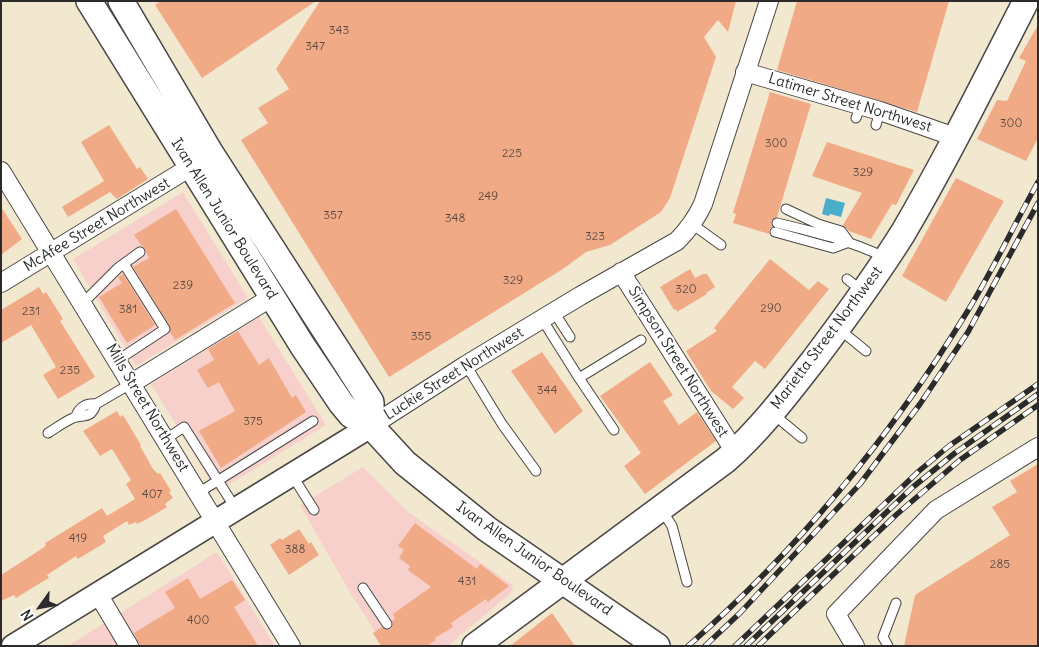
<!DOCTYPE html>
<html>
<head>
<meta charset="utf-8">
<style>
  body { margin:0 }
  #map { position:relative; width:1039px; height:647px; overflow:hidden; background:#f2e8d0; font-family:Delius,sans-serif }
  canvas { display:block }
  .frame { position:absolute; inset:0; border:2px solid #2b2b2b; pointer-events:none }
  .north { position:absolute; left:15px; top:582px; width:50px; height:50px; -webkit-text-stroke:4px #fff; paint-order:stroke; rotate:238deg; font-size:14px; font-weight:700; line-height:20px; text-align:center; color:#2b2b2b }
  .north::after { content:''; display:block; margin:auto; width:18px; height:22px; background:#2b2b2b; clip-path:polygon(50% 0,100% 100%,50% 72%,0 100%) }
</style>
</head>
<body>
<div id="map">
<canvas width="1039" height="647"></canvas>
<div class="frame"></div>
<div class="north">N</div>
</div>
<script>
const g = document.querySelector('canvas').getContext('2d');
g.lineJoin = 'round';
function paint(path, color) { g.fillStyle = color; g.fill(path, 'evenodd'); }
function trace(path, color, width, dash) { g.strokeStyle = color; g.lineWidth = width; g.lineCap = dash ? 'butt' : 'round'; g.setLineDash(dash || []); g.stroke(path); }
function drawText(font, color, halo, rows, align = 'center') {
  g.font = font + ' Delius,sans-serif'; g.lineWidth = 4; g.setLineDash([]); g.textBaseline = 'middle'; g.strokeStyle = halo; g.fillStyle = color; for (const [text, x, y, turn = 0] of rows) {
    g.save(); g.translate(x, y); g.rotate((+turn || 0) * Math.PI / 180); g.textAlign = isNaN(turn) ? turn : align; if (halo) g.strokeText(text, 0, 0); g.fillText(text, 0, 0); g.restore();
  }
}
paint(new Path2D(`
  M183 192 248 298 136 366 73 259Z
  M259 317 326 425 217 492 151 384Z
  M363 467 408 512 513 585 511 593 448 646H384L348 589 300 505Z
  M217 552 275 646H68Z`), '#f7d0cc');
paint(new Path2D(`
  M826 198 845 203 841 217 830 214 829 216 822 214Z`), '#4aadc9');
paint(new Path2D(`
  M161 1H316L202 78 155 5Z
  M320 1H736L728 32 718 20 704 37 716 57 670 198 661 212 610 245 586 252 563 269 389 377 241 140 268 123 258 108 289 89 276 69Z
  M797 1H949L917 112 777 70Z
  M1038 25V138L1026 161 977 139 997 100 1007 101 1026 61 1019 58Z
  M770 92 811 104 777 217 771 221 772 227 769 230V234L733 223 736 214 733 213Z
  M109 125 137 169 140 167 148 179 117 199 110 192 68 217 62 207 104 181 81 142Z
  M827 142 914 170 896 205 892 204 871 239 849 231 843 225 862 193 812 176Z
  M956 178 1004 201 946 302 902 276Z
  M1 207 22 239 1 255Z
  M176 209 235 303 175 340 170 332V326L133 267 149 258 145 249 142 246 134 235Z
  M770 259 809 290 818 281 829 289 765 369 755 361 732 387 744 398 733 409 711 391 686 351 717 331 714 328Z
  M690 269 695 278 703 274H707L715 287 706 293 707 294 677 312 676 309 674 310 660 287Z
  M123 274 155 325 127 343 99 297 122 283 118 277Z
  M39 287 43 294 46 292 63 319 60 321 95 377 58 399 43 375 56 367 31 325 1 343V310Z
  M238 331 259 365 269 358 292 398 296 395 306 412 221 468 199 431 235 411 219 382 208 388 197 370 214 360 208 349Z
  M542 352 583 411 555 434 511 371Z
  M650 362 673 395 663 401 679 425 697 412 716 441 645 494 624 466 641 453 600 396Z
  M117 411 120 417 123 415 141 445 140 446 153 469 158 474 160 473 171 491 169 492 173 498 165 504 167 507 147 519 137 524 136 522 129 525 127 521 103 536 106 542 78 559 76 556 47 575 49 578 37 585 16 598 14 595 1 601V575L43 548 46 545 45 543 102 508 107 516 135 499 126 484 131 480 112 449 100 456 83 431Z
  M1038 464V646H904L915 595 1010 535 992 507 1017 492 1010 481Z
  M415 523 477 569 480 564 509 586 488 602 486 599 451 623 453 627 435 638 436 640 427 646H381L373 633 382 627 387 630 391 629 393 624 392 621 395 619 393 614 431 587 408 570 410 566 399 558 404 550 398 546Z
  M299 529 309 544 311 542 319 555 289 575 270 545 280 538 282 540Z
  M188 578 200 599 232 580 245 600 234 607 258 646H140L134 633 175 608 165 592Z
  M552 613 575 646H510Z`), '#f1aa86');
const service = new Path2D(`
  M856 118 861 105
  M876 125 880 111
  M786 209 818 224 841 231 849 242
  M777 223C815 232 852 241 886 258
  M692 224 721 245
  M775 232 833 248 849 242
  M847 279 862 291
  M83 303 118 268 140 252
  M554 312 570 337
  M542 319 579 378 614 430
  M839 329 866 351
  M118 360 165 329 124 264
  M466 365 502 424 536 471
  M579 378 641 340
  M96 404 132 383
  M772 413 802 438
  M48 433C56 428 64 422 73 418 83 414 91 420 96 404 87 403 78 407 76 417
  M166 439 184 427 236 509
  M292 475 314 510
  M198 493 313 421
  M661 509 672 526 687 582
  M363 588 387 624
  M888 646 883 637 896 603`);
const minor = new Path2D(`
  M745 72 880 111 955 137
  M1 171 291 646
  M621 272 735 452
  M1 283 192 166
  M132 383 272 297
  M371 426 466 365 580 296 677 241C688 230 696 219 703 204L769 1
  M98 594 129 646
  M855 646 836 614 936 510 1038 447`);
const tertiary = new Path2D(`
  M13 646 371 426`);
const secondary = new Path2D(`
  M89 1 302 345 341 403 351 415 371 426 405 463 487 529 657 646
  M121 1 210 152 371 402V426
  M475 646 726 460C760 430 788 393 816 357 846 317 876 276 903 233 947 158 986 79 1026 1`);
trace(service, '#494744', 11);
trace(minor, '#494744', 20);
trace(tertiary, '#494744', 25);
trace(secondary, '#494744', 28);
trace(service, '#fff', 9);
trace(minor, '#fff', 18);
trace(tertiary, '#fff', 22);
trace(secondary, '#fff', 25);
const rail = new Path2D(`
  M688 646C798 550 891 436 967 312 993 270 1014 225 1038 182
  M705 646 740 613 860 484 920 404 968 332 1038 203
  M735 646 919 471 949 446 1038 384
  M746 646 913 487 955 453 1038 394
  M758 646 896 515 960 460 1038 405`);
trace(rail, '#2b2b2b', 5.5);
trace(rail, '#fff', 4, [11]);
drawText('12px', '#5c4b42', null, [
  ["343",339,31],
  ["347",315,47],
  ["300",1011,124],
  ["300",776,144],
  ["225",512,154],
  ["329",863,173],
  ["249",488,197],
  ["357",333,216],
  ["348",455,219],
  ["323",595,237],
  ["329",513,281],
  ["239",183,286],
  ["320",686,290],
  ["290",771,309],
  ["381",128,310],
  ["231",31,312],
  ["355",421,337],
  ["235",70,371],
  ["344",547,391],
  ["375",253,422],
  ["407",152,495],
  ["419",78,539],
  ["388",295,550],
  ["285",1000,565],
  ["431",467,582],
  ["400",198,621]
]);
drawText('15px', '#2b2b2b', '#fff', [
  ["Latimer Street Northwest",850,103,17],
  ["Ivan Allen Junior Boulevard",224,219,58],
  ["McAfee Street Northwest",97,225,-31],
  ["Marietta Street Northwest",827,338,-53],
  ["Simpson Street Northwest",678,362,58],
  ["Luckie Street Northwest",454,374,-32],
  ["Mills Street Northwest",147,408,59],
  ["Ivan Allen Junior Boulevard",534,559,35]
]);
</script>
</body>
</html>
